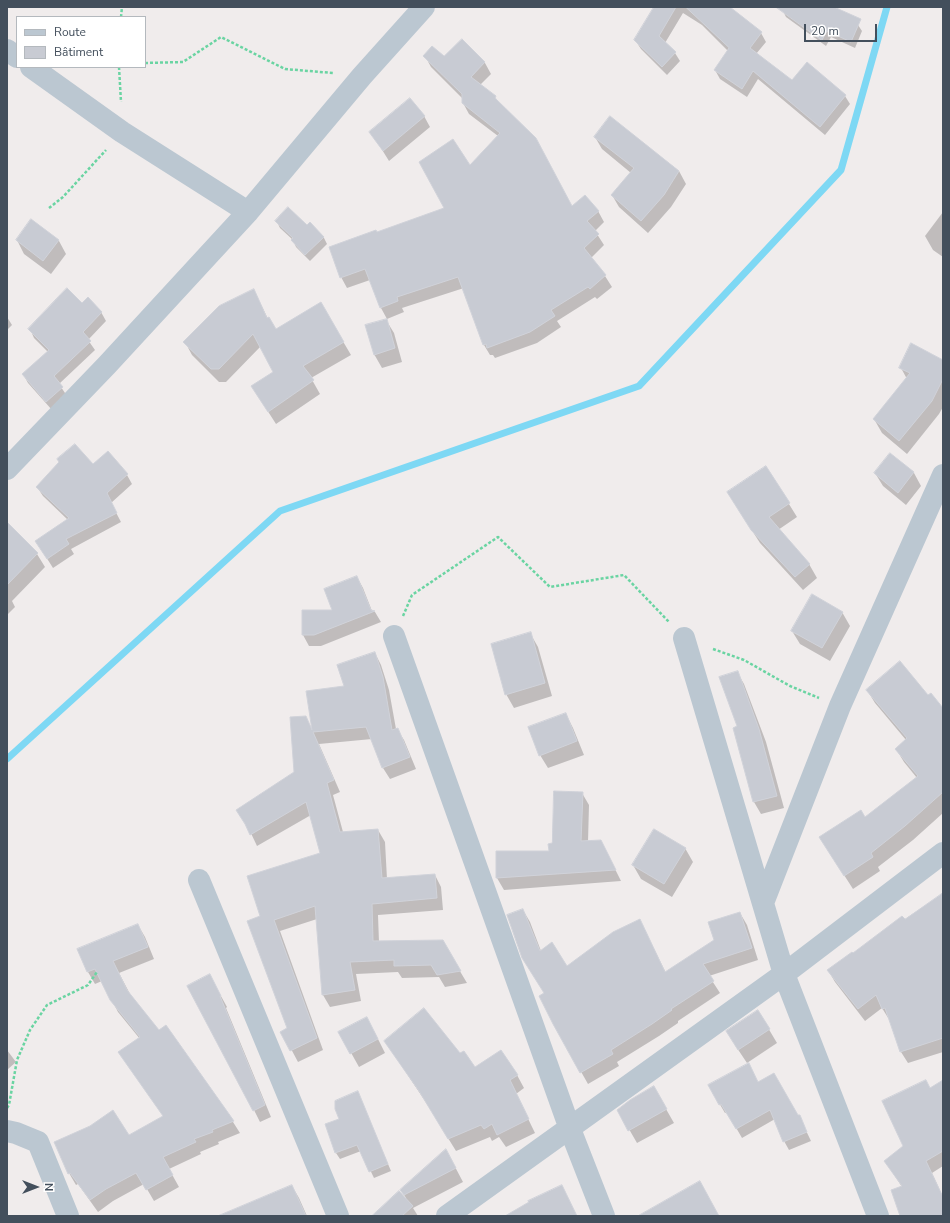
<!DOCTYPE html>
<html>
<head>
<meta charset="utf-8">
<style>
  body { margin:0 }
  #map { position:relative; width:950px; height:1223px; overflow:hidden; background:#f0ecec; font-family:"Nunito Sans",sans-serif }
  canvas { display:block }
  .frame { position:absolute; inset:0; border:8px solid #434f5c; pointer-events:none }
  .legend { position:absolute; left:16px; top:16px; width:130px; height:52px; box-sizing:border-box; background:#fff; border:1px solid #b4b9be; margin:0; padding:5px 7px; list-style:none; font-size:12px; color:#434f5c }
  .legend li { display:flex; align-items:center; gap:8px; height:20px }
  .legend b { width:20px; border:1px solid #b4b9be }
  .north { position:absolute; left:16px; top:1167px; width:40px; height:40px; -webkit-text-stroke:3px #fff; paint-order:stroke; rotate:90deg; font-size:11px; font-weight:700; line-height:16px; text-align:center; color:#434f5c }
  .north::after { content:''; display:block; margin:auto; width:14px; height:18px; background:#434f5c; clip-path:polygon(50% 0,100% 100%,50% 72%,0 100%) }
  .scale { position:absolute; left:804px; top:24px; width:73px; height:18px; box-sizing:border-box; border:2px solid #434f5c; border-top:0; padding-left:5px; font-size:12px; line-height:14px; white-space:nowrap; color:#434f5c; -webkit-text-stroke:3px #fff; paint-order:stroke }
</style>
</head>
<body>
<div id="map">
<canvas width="950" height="1223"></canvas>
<div class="frame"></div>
<ul class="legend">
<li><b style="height:5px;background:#bbc7d1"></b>Route</li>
<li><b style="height:11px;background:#c8cbd3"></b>Bâtiment</li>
</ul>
<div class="north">N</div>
<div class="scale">20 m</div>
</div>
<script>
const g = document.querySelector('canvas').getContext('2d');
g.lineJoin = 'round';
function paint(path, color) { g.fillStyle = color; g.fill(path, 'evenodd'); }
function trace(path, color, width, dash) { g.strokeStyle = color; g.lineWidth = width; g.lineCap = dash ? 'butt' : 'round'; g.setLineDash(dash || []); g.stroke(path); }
paint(new Path2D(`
  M655 7H728L761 33 766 42 756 54 792 81 845 96 850 104 825 135 758 79 747 97 720 79 715 70 728 51 702 25 683 13 665 43 675 53 680 61 667 75 641 49 635 40Z
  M786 7H822L858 25 862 31 855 48 831 37 826 46 786 17 783 11Z
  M462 40 485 63 491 74 480 85 495 97 572 207 598 211 604 222 595 231 604 245 591 258 605 276 612 287 597 299 595 297 557 321 561 327 537 343 495 358 493 355H490L484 345 464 288 402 308 404 312 387 319 381 308 370 280 347 288 341 277 376 233 445 208 470 167 498 136 469 114 463 103V99L431 67 425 56 444 57Z
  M424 116 430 127 389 161 371 132Z
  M610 117 679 171 686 184 671 207 648 233 619 207 612 195 631 173 602 149 595 137Z
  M943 212V257L933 250 925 236Z
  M32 220 59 241 66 254 51 274 24 254 17 240Z
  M277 222 307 226 310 224 324 238 327 244 310 261 296 247 293 240 280 228Z
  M254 290 268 319 276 330 321 304 351 355 311 378 320 394 276 424 260 399 274 372 261 346 226 382H219L192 355 185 342Z
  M82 304 101 312 106 321 88 340 95 350 59 384 67 396 52 410 28 383 23 374 48 352 34 338 30 329Z
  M7 317 12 325 7 330Z
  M386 320 394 333 402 362 382 368 374 354Z
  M943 361V407L939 414 907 454 882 433 874 419 907 379 901 368Z
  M108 453 127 475 132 484 111 503 121 522 71 549 74 554 53 568 36 541 68 520 43 496 37 487 93 466Z
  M890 454 914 473 921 486 906 505 883 486 875 473Z
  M766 467 797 517 778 530 809 564 817 578 803 590 760 543 728 493Z
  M9 526 37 554 45 567 12 601 15 607 7 615V528Z
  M357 577 363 588 372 611 375 612 381 622 321 646H309L303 635V611H334Z
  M842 612 850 626 830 661 800 644 792 631Z
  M530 633 538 647 552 696 514 708 506 694Z
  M375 653 381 665 389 690 396 729H397L404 740 416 769 390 779 383 768 372 739 319 744 340 792 333 795 343 832 378 830 385 842 387 879 435 875 441 887 443 910 378 915 379 942 442 941 467 983 445 987 439 977 402 978 398 972 356 974 361 1001 330 1007 323 995 317 919 280 931 323 1050 298 1062 282 1032 288 1029 261 917 321 854 311 815 257 846 248 827 295 773 305 717 313 730 345 687Z
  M737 672 744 684 766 742 784 808 761 814 754 802 734 728 738 727Z
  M867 690 928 696 943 710V813L913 840 878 867 880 871 853 889 828 850 865 819 917 778 904 762 896 749 906 740 875 703Z
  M566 714 573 728 584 755 548 768 540 755Z
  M582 793 589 805 588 842 601 841 621 881 504 890 497 878V852H550Z
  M685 848 693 862 672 897 641 879 633 865Z
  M943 894V1052L908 1063 901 1052 890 1021 882 1008 865 1021 835 982 828 970Z
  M523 910 530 922 541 951 566 967 640 921 666 973 715 940 740 913 747 925 758 960 709 976 720 993 678 1021V1023L659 1036 617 1062 619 1066 588 1084 554 1024Z
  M138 925 145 937 154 959 119 973 130 994 159 1032 166 1026 233 1122 240 1133 218 1142 219 1144 200 1152 201 1154 169 1169 179 1187 154 1201 144 1184 113 1201 98 1212 78 1184 76 1185 69 1173 129 1136 164 1117 140 1039 118 1012 102 981 95 984 88 972 78 950Z
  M216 987 227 1007 226 1008 271 1117 260 1122 254 1110Z
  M758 1011 777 1043 747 1063 735 1045Z
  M374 1031 385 1053 359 1067 340 1033Z
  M385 1041 460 1054 474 1069 517 1075 524 1088 516 1094 535 1133 506 1147 499 1137 492 1141 490 1137 456 1151 427 1104Z
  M7 1050 16 1062 7 1070Z
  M943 1081V1166L932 1173 943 1197V1216H902V1187L885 1161 904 1147 930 1089Z
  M758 1083 798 1117 799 1116 811 1141 789 1150 784 1141 775 1119 742 1138 727 1112 725 1113 709 1086Z
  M654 1088 674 1123 637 1143 618 1110Z
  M358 1093 391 1171 374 1178 361 1151 340 1159 336 1153 340 1120Z
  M453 1163 463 1182 413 1208 418 1216H373L406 1198 401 1190Z
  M292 1186 299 1198 307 1216H229Z`), '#0003');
trace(new Path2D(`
  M7 759 280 511 639 386 841 170 887 7`), '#7ed8f4', 7);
const building = new Path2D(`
  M654 7H676L659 36 676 52 662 67 634 40Z
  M686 7H730L762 32 750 48 792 80 807 62 846 95 820 127 753 71 742 89 714 70 729 48Z
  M776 7H834L861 19 851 42 827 31 822 40Z
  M462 39 485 62 471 77 496 96 495 98 536 138 572 206 585 195 599 211 587 221 599 234 584 248 606 275 590 289 588 287 551 310 555 316 530 332 487 348 486 344 483 345 458 277 397 297 398 301 380 308 365 269 340 278 329 247 376 230 377 232 444 208 419 162 453 139 470 165 500 133 462 103V94L423 56 432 46 444 56Z
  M410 98 425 116 383 151 369 132Z
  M610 116 679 171 664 195 641 221 611 195 634 168 594 137Z
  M288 207 307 225 310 222 324 237 305 255 291 240 293 238 275 221Z
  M31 219 59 240 43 261 16 240Z
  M67 288 82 303 88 297 102 312 83 332 91 341 54 376 63 387 46 402 22 374 49 350 28 329Z
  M254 289 267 318 269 317 276 329 321 302 344 342 303 366 314 380 268 412 251 386 273 372 253 334 219 369H211L183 342 219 306Z
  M387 319 395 348 374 355 365 325Z
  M911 343 943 360V379L932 401 899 441 873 419 910 373 899 368Z
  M75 444 93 464 108 451 128 474 107 493 117 513 66 539 69 544 47 559 35 541 69 518 36 487 59 462 57 459Z
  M890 453 914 472 898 493 874 473Z
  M766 466 790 503 769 517 810 564 795 577 751 530 727 492Z
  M7 522 38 553 7 585Z
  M357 576 371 610 375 611 314 635H302V610H332L324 589Z
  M812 594 843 612 822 648 791 631Z
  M531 632 545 683 505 695 491 644Z
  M375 652 383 677 392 730 398 728 410 757 382 768 366 727 313 732 334 780 327 783 340 832 378 829 382 878 435 874 437 898 372 904 373 941 443 940 461 971 437 975 431 965 394 966V960L350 962 355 990 322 995 315 906 274 920 317 1038 290 1051 280 1032 287 1028 247 921 260 916 247 876 320 853 306 802 250 835 245 824 236 810 294 772 290 717 306 716 312 730 306 691 344 686 337 665Z
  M900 661 928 695 931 693 943 708V792L905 826 871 853 873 857 844 876 819 837 861 810 865 817 918 776 895 749 907 738 866 690Z
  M738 671 759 729 777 796 753 802 733 728 737 726 719 677Z
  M566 713 577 741 539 756 528 727Z
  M554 791 583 792 581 841 601 840 616 870 496 878V851H549L548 844 552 843Z
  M654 829 686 848 664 884 632 865Z
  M943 893V1038L900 1052 885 1008 882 1009 876 995 858 1009 827 970 852 952 853 953 902 916 905 919Z
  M523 909 540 951 552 942 567 966 613 932 640 919 665 972 714 940 708 922 740 912 752 948 703 964 714 981 671 1009 672 1010 652 1024 611 1050 613 1054 580 1073 553 1024 539 996 544 993 522 958 507 915Z
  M138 924 148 947 113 961 127 990 159 1030 166 1025 234 1121 212 1130 213 1132 194 1139 196 1142 163 1157 173 1175 146 1190 136 1173 106 1189 90 1200 70 1173 68 1174 54 1142 90 1126 113 1110 129 1135 163 1116 118 1052 140 1037 110 1000 95 969 87 972 77 949Z
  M210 974 221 996H220L265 1105 253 1111 187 986Z
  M424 1008 460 1053 464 1051 475 1067 501 1050 518 1075 510 1080 529 1119 497 1135 492 1124 484 1129 481 1125 448 1139 419 1091 384 1041Z
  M758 1010 770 1029 738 1050 726 1031Z
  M367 1017 378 1039 350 1054 338 1032Z
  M749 1063 758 1082 774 1073 798 1115H800L807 1132 783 1142 770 1110 736 1129 721 1104 719 1105 708 1085Z
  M926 1080 930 1088 943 1080V1151L926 1161 943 1197V1216H900L891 1190 902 1186 884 1161 903 1146 882 1101Z
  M654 1086 667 1109 628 1131 617 1110 630 1100Z
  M358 1091 388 1164 369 1172 357 1145 335 1153 325 1124 339 1119 335 1109V1101Z
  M446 1149 456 1168 404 1195 400 1190Z
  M700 1181 719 1216H638Z
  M292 1185 306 1216H218Z
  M562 1185 577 1216H505L529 1202 528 1201Z
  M399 1191 413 1206 402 1216H372Z`);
paint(building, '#c8cbd3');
trace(building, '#d0d2d9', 1);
trace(new Path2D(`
  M121 17 122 7
  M145 63 183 62 221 37 285 69 333 73
  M119 67 121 102
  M49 208 63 197 106 150
  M403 616 412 595 498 537 550 587 624 575 669 622
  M713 649 744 660 790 686 819 698
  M7 1108 9 1105 17 1060 30 1030 47 1005 88 985 97 972`), '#6ad4a2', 2.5, [3, 2]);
trace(new Path2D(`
  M7 50 17 57
  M31 67 122 132 248 212
  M7 469 107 365 248 212 362 76 424 7
  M394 636 570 1129 604 1216
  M684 638 784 974 878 1216
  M199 880 338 1216
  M763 903 840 706 943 475
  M7 1131 16 1133 38 1142 68 1216
  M447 1216 784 974 943 853`), '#bbc7d1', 22);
</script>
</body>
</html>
